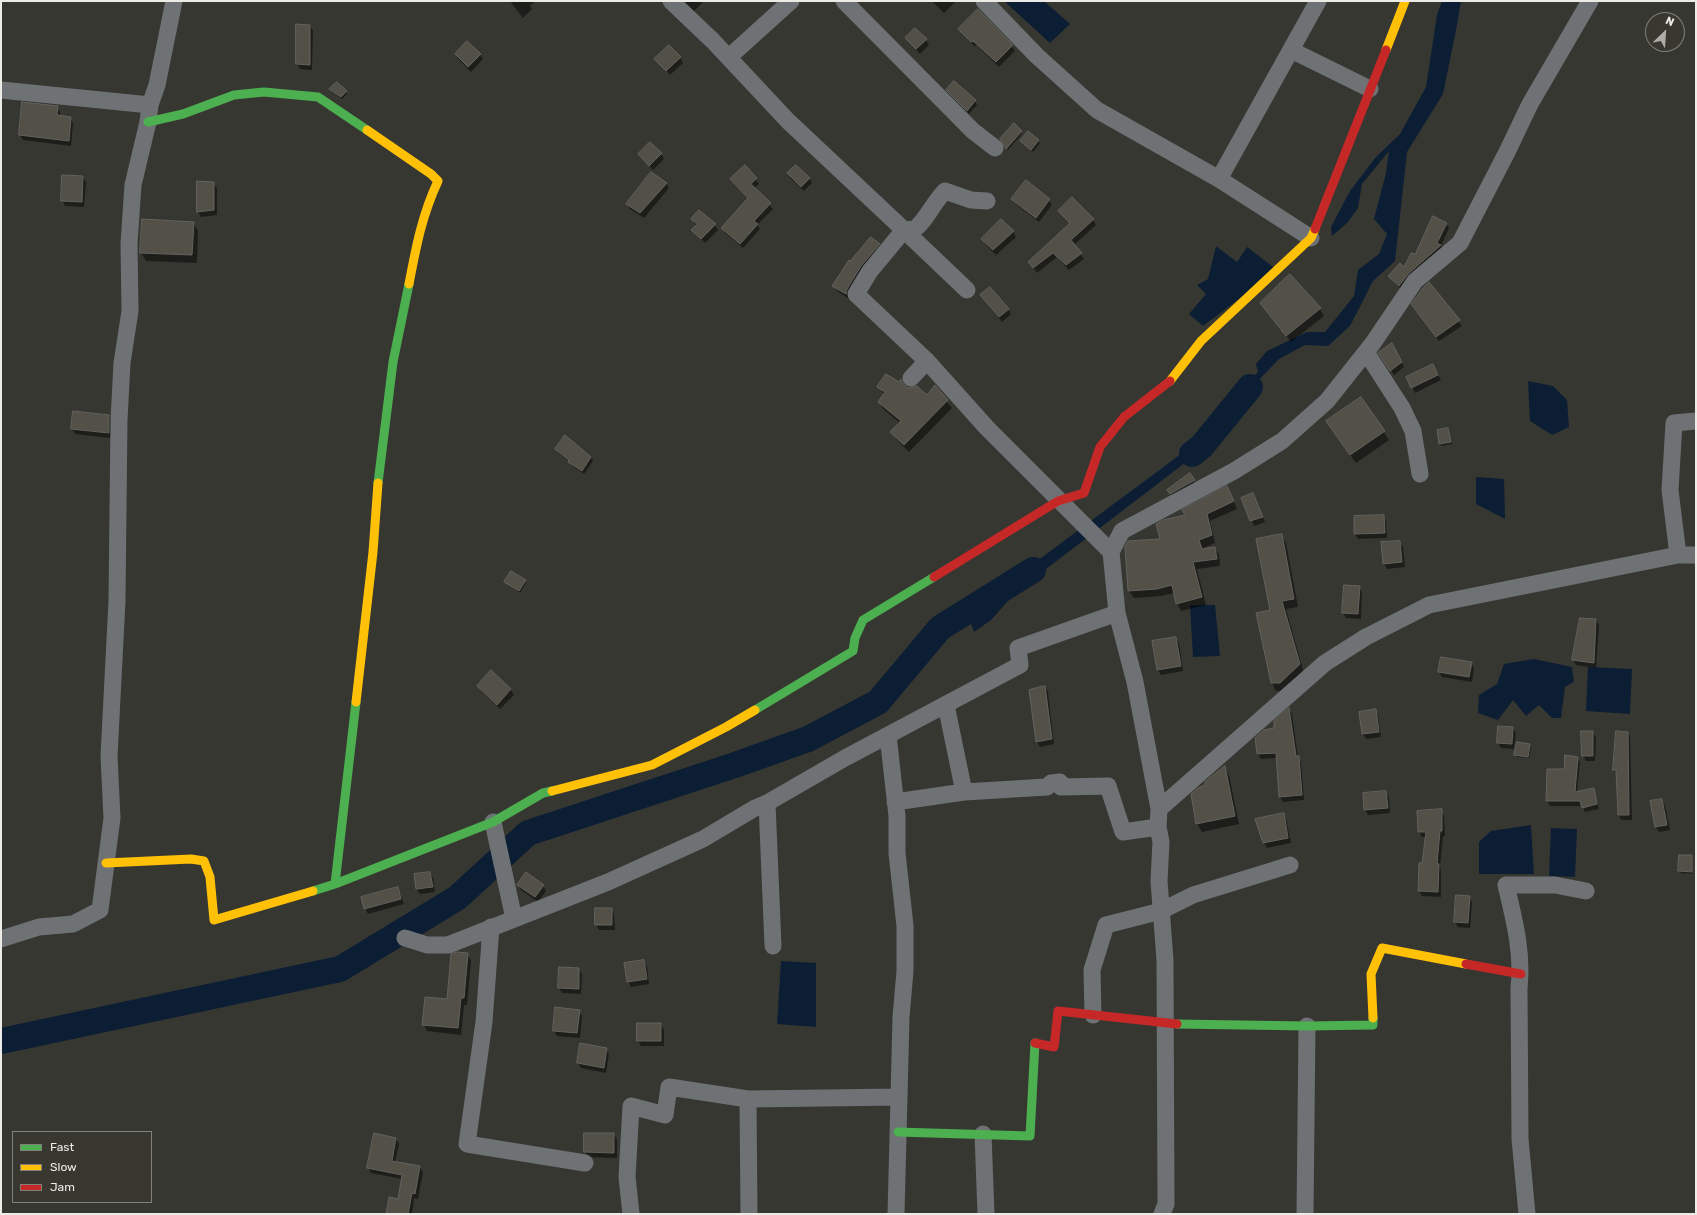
<!DOCTYPE html>
<html>
<head>
<meta charset="utf-8">
<style>
  body { margin:0 }
  #map { position:relative; width:1697px; height:1215px; overflow:hidden; background:#373732; font-family:Rubik,sans-serif }
  canvas { display:block }
  .frame { position:absolute; inset:0; border:2px solid #ecebe6; pointer-events:none }
  .legend { position:absolute; left:12px; top:1131px; width:140px; height:72px; box-sizing:border-box; background:#393830; border:1px solid #818079; margin:0; padding:5px 7px; list-style:none; font-size:12px; color:#ecebe6 }
  .legend li { display:flex; align-items:center; gap:8px; height:20px }
  .legend b { width:20px; border:1px solid #818079 }
  .north { position:absolute; left:1645px; top:12px; width:40px; height:40px; box-sizing:border-box; background:#393830; border:1px solid #818079; border-radius:50%; rotate:25deg; font-size:11px; font-weight:700; line-height:16px; text-align:center; color:#ecebe6 }
  .north::after { content:''; display:block; margin:auto; width:14px; height:18px; background:#adaca7; clip-path:polygon(50% 0,100% 100%,50% 72%,0 100%) }
</style>
</head>
<body>
<div id="map">
<canvas width="1697" height="1215"></canvas>
<div class="frame"></div>
<ul class="legend">
<li><b style="height:5px;background:#4caf50"></b>Fast</li>
<li><b style="height:5px;background:#ffc107"></b>Slow</li>
<li><b style="height:5px;background:#c62828"></b>Jam</li>
</ul>
<div class="north">N</div>
</div>
<script>
const g = document.querySelector('canvas').getContext('2d');
g.lineJoin = 'round';
function paint(path, color) { g.fillStyle = color; g.fill(path, 'evenodd'); }
function trace(path, color, width, dash) { g.strokeStyle = color; g.lineWidth = width; g.lineCap = dash ? 'butt' : 'round'; g.setLineDash(dash || []); g.stroke(path); }
paint(new Path2D(`
  M1004 1H1044L1070 24 1050 43Z
  M1442 1H1461L1457 25 1443 94 1407 152 1395 261 1373 281 1350 326 1328 346 1305 345 1279 359 1253 386 1232 427 1016 592 991 620 974 632 970 621 985 613 1006 584 1224 422 1235 396 1258 372 1256 364 1267 351 1307 332H1325L1354 296 1358 270 1379 254 1387 234 1374 219 1386 173 1389 151 1362 184 1358 208 1348 222 1332 236 1331 227 1350 191 1375 158 1400 134 1426 87 1437 15Z
  M1216 246 1237 262 1247 247 1277 270 1203 326 1189 314 1206 294 1197 285 1208 279Z
  M1528 381 1553 386 1567 400 1569 427 1552 435 1530 421Z
  M1476 477 1504 479 1505 519 1476 504Z
  M1190 605H1215L1220 656 1193 657Z
  M1534 659 1572 667 1574 682 1565 687 1561 718H1552L1539 705 1526 716 1513 700 1498 720 1478 713 1479 695 1497 684 1504 664Z
  M1588 667 1632 669 1630 714 1586 711Z
  M1531 825 1534 874H1479V842L1491 831Z
  M1551 828 1577 829 1575 877 1549 876Z
  M781 961 816 963V1027L777 1024Z`), '#0c1e34');
paint(new Path2D(`
  M510 1H535L530 6 532 9 523 18Z
  M684 1H704L694 11Z
  M932 1H956L944 13Z
  M297 25 310 26 313 31 312 70 300 69 297 64Z
  M959 30 1012 46 1015 51 999 67 976 45 975 47Z
  M906 38 926 40 929 45 920 54Z
  M480 54 483 59 471 72 459 60 456 55Z
  M680 57 683 63 670 75 656 59Z
  M954 82 975 101 977 105 969 114 948 90Z
  M330 90 346 92 347 94 342 99Z
  M57 107 60 112V116L70 118 73 123 71 146 23 140 20 135Z
  M1021 131 1022 134 1008 150 1001 139Z
  M1021 141H1038L1040 143 1033 152Z
  M639 154H661L664 159 653 170Z
  M745 167 759 184 754 188 773 209 757 225 760 229 743 248 725 233 723 228 748 199 731 180Z
  M788 174 809 178 812 183 804 191 791 179Z
  M83 177 86 182 84 207 65 206 62 200Z
  M198 182 213 183 217 188V215L201 217 198 212Z
  M1026 182 1049 200 1052 205 1039 222 1016 204 1012 199Z
  M666 183 669 188 644 218 630 209 627 204Z
  M1060 211 1093 220 1096 225 1074 245 1084 259 1069 270 1057 257 1037 273 1029 262 1070 224Z
  M693 220 715 225 718 230 705 243 693 230 696 226Z
  M193 222 198 231 197 263 146 261 141 253Z
  M1446 223 1449 228 1441 246 1443 251 1402 290 1389 276 1404 269Z
  M1013 231 1016 237 996 255 986 245 983 239Z
  M879 244 882 250 850 294 849 299 837 291 834 286 850 262Z
  M1290 276 1320 309 1324 316 1291 342 1261 303Z
  M1429 284 1462 326 1439 341 1412 305Z
  M981 296 1008 309 1011 314 1002 322Z
  M1392 345 1404 367 1394 375 1383 358Z
  M1435 370 1441 380 1415 393 1407 377Z
  M904 386 927 396 935 387 952 408 909 452 896 439 892 432 900 423 883 409 879 402 884 395 879 387Z
  M1361 399 1389 440 1356 463 1332 430Z
  M109 416 112 421 111 438 75 434 72 429Z
  M1448 429 1452 444 1442 446 1440 444Z
  M556 449 591 457 593 461 584 474 572 466 569 461 559 453Z
  M1190 475 1197 486 1171 495 1168 490Z
  M1253 494 1265 522 1254 526 1242 498Z
  M1231 495 1237 509 1210 521 1215 543 1203 548V550L1215 548 1219 555 1220 566 1197 569 1206 605 1181 611 1177 603 1174 593 1161 596 1134 598 1129 591 1161 540 1186 516Z
  M1383 516 1386 521 1387 538 1358 539 1355 534Z
  M1281 535 1286 543 1298 607 1286 609 1304 673 1284 691H1276L1272 683 1257 614 1271 611Z
  M1399 542 1403 547 1405 567 1387 569 1384 564Z
  M525 581 526 583 520 593 505 582Z
  M1359 587 1362 592 1361 619 1346 618 1343 613Z
  M1596 620 1599 625 1596 668 1576 665 1573 660Z
  M1176 638 1179 643 1183 671 1161 675 1158 670Z
  M1471 663 1474 668 1472 682 1442 677 1439 672Z
  M491 672 511 690 514 695 500 709 481 691 478 686Z
  M1045 687 1048 692 1054 744 1040 747 1037 742 1030 691Z
  M1289 709 1292 714 1298 758 1301 762 1304 800 1283 802 1280 797 1277 758 1261 759 1258 754Z
  M1375 710 1378 716 1381 737 1366 739 1363 734Z
  M1512 728 1516 733 1514 749 1501 748 1498 743Z
  M1592 732 1596 737 1595 761H1586L1583 755Z
  M1628 733 1630 737 1632 820H1621L1619 815 1617 774 1614 770Z
  M1529 745 1531 747 1529 758 1517 757 1516 754Z
  M1577 758 1580 762 1577 792 1593 789 1599 809 1585 812 1582 806H1550L1547 801 1548 770H1565Z
  M1224 767 1229 775 1239 824 1202 832 1197 824 1192 795 1207 786Z
  M1386 792 1389 798 1390 813 1368 815 1365 810Z
  M1662 800 1665 805 1670 830 1659 832 1656 827Z
  M1441 811 1444 816 1445 836H1443L1440 867 1441 870V897L1422 896 1419 891 1426 837H1422L1419 832Z
  M1283 814 1286 819 1291 843 1267 848 1264 843Z
  M1691 856 1692 874 1681 873 1679 871Z
  M430 873 433 878 435 892 420 894 417 889Z
  M518 885H543L546 891 538 902 521 890Z
  M398 888 404 904 368 914 365 908Z
  M1469 897 1472 902 1470 928 1458 927 1455 922Z
  M611 909 614 914 615 930H599L596 925Z
  M467 954 471 961 467 1005H464L461 1035 427 1031 423 1024 448 1000Z
  M644 962 647 967 649 984 631 987 628 981Z
  M578 969 582 974 581 994 562 993 559 988Z
  M579 1011 582 1016 580 1038 557 1036 554 1031Z
  M638 1024H661L664 1030V1046H641L638 1041Z
  M606 1049 609 1054 606 1073 581 1068 578 1063Z
  M585 1134H614L617 1140V1158L588 1157 585 1152Z
  M396 1139 399 1144 395 1162 420 1167 423 1172 418 1199 414 1198 412 1214H387L399 1200 402 1179 371 1173 368 1168Z`), '#0007');
trace(new Path2D(`
  M1192 454 1202 446 1250 387
  M1 1041 340 969 457 898 528 833 735 765 808 739 878 702 940 628 1033 570`), '#0c1e34', 26);
const building = new Path2D(`
  M978 9 1013 45 996 62 973 41 971 42 958 29Z
  M296 24 310 25V65L296 64Z
  M915 28 927 39 916 49 905 38Z
  M467 41 481 54 468 67 455 54Z
  M669 45 681 57 666 71 654 59Z
  M954 81 976 100 967 111 946 90Z
  M337 82 347 91 341 97 329 89Z
  M22 102 58 106 57 115 71 117 69 141 19 135Z
  M1014 123 1022 131 1006 149 1000 139Z
  M1028 131 1039 140 1031 150 1020 141Z
  M650 142 662 153 649 166 638 154Z
  M745 165 757 178 751 184 771 203 754 221 758 224 740 244 721 228 748 198 730 179Z
  M796 165 810 178 801 187 787 173Z
  M651 172 667 183 640 213 626 204Z
  M62 175 83 176 82 202 61 201Z
  M1026 180 1050 199 1036 218 1011 199Z
  M197 181 214 182V210L197 212Z
  M1072 197 1094 219 1071 240 1082 253 1066 265 1053 253 1033 268 1028 262 1070 223 1058 211Z
  M699 210 716 224 701 239 691 230 697 224 691 219Z
  M1433 216 1447 223 1437 243 1441 245 1408 274 1399 286 1388 276 1400 263 1404 267 1411 253 1415 254Z
  M142 219 194 222 192 255 140 253Z
  M1001 219 1014 231 993 250 981 239Z
  M871 237 880 244 861 266 847 289 846 294 832 286 849 260 850 261Z
  M1290 274 1321 308 1286 336 1260 303Z
  M1429 282 1460 320 1436 337 1411 304 1423 288Z
  M990 287 1009 309 999 317 980 295Z
  M1392 343 1402 362 1390 371 1378 353Z
  M1433 364 1438 375 1411 388 1406 377Z
  M886 374 899 382 901 379 904 385 908 388 917 386 927 395 935 385 948 400 904 445 890 432 901 421 878 402 885 392 877 387Z
  M1361 397 1385 431 1350 455 1326 421Z
  M73 411 109 415V433L71 429Z
  M1448 428 1451 442 1439 444 1437 430Z
  M565 435 591 457 582 471 568 462 569 460 555 449Z
  M1190 473 1195 480 1170 494 1167 490Z
  M1227 486 1234 501 1207 514 1212 535 1199 540 1202 549 1215 547 1217 559 1193 562 1202 597 1176 604 1172 585 1157 589 1128 591 1125 547 1128 541 1160 539 1156 524 1163 520 1185 515 1182 510Z
  M1253 493 1263 517 1250 521 1241 498Z
  M1384 515 1385 533 1354 534V516Z
  M1282 534 1294 599 1282 601 1300 664 1280 683H1271L1256 613 1270 610 1256 539Z
  M1400 541 1402 562 1383 564 1381 542Z
  M511 571 526 580 519 591 504 582Z
  M1344 585 1360 586 1358 614 1342 613Z
  M1580 618 1596 619 1594 663 1572 660Z
  M1176 637 1181 666 1157 670 1152 641Z
  M1441 657 1472 662 1469 677 1438 672Z
  M491 670 511 689 497 705 477 686Z
  M1045 686 1052 739 1036 742 1029 690Z
  M1289 708 1296 756H1299L1302 795 1279 797 1276 753 1257 754 1255 738 1264 730 1274 728V721Z
  M1376 709 1379 732 1362 734 1359 712Z
  M1498 726 1513 727 1512 744 1497 743Z
  M1581 731H1593V756H1582Z
  M1616 731 1628 732 1629 815H1618L1616 770H1613Z
  M1517 742 1530 744 1528 757 1514 755Z
  M1565 755 1578 757 1575 792 1594 788 1597 804 1582 808 1580 801H1546L1547 769H1564Z
  M1225 766 1235 816 1196 824 1191 794 1198 788 1205 785V782Z
  M1386 791 1388 808 1364 810 1363 793Z
  M1662 799 1667 825 1655 827 1650 801Z
  M1442 809V831H1440L1437 863 1439 864 1438 892 1418 891 1419 863H1422L1426 832H1418L1417 811Z
  M1284 813 1288 838 1263 843 1255 819Z
  M1679 855H1692V872L1678 871Z
  M430 872 433 887 416 889 414 874Z
  M526 872 544 885 535 897 517 885Z
  M398 887 401 899 364 909 361 897Z
  M1456 895 1470 896 1468 923 1454 922Z
  M595 908H612V925H595Z
  M457 952 468 953 464 998H461L458 1028 422 1025 425 997 447 999 451 954Z
  M644 960 647 979 627 982 624 963Z
  M559 967 579 968V989L558 988Z
  M555 1007 580 1010 577 1033 553 1031Z
  M637 1023H661V1041H637Z
  M580 1043 607 1048 604 1068 577 1063Z
  M374 1133 396 1138 392 1161 420 1166 415 1194 412 1193 408 1214H386L389 1197 398 1199 402 1175 367 1168Z
  M584 1133H614V1153L584 1152Z`);
paint(building, '#525047');
trace(building, '#62625f', 1);
trace(new Path2D(`
  M671 1 713 41 788 121 904 230 870 271 856 294 927 361
  M844 1 973 131 995 148
  M984 1 1037 56 1097 110 1219 179 1311 238
  M1291 50 1370 89
  M729 57 791 1
  M1 90 150 105
  M1219 179 1318 1
  M967 290 904 230C907 229 911 230 914 229 924 224 935 200 945 191L971 200 987 201
  M1366 352 1402 408 1413 431 1420 474
  M911 378 927 361 987 428 1111 552
  M1678 555 1670 490 1674 423 1696 421
  M888 735 897 816V853L905 926V971L901 1017 899 1097
  M964 792 1047 787 1051 783 1060 782 1061 787 1108 786 1123 832 1158 827
  M895 802 964 792 946 705
  M767 803 773 946
  M1159 809 1325 663 1366 637 1429 605 1678 555H1696
  M493 822 514 919
  M491 927 484 1022 467 1144 585 1163
  M405 938 427 945H448L608 882 703 839 755 808 767 803 845 758 1020 665 1018 648 1117 613
  M1 939 39 927 73 924 100 910 112 818 109 756 117 601 119 420 122 363 130 311 129 244 133 185 148 122 150 105 157 85 174 1
  M1093 1015 1092 970 1106 925 1161 911 1193 895 1290 865
  M748 1099 749 1214
  M983 1134 986 1214
  M631 1214 627 1177 631 1106 665 1115 669 1087 748 1099 899 1097 896 1214
  M1162 1214 1166 1204 1165 960 1159 881 1161 842 1158 827 1159 809 1135 682 1117 613 1111 552 1122 531 1234 471 1282 441 1327 401 1373 343 1415 281 1460 243 1507 152 1530 104 1590 1
  M1305 1214 1307 1026
  M1527 1214 1520 1139 1519 988C1523 952 1514 919 1506 885H1555L1586 891`), '#6e7275', 17);
trace(new Path2D(`
  M148 122 183 114 234 95 264 92 318 97 367 130
  M378 483 393 362 409 284
  M755 710 853 651 855 638 863 620 934 577
  M335 884 356 702
  M313 891 335 884 493 822 543 793 552 791
  M1177 1024 1307 1026 1373 1025V1018
  M898 1132 1030 1136 1035 1043`), '#4caf50', 9);
trace(new Path2D(`
  M1386 50 1405 1
  M367 130 431 174 438 181C422 215 416 247 409 284
  M1170 381 1201 341 1311 238 1315 229
  M356 702 373 552 378 483
  M552 791 652 765 726 727 755 710
  M106 863 191 859 204 861 210 877 214 920 313 891
  M1373 1018 1371 974 1382 948 1466 964`), '#ffc107', 9);
trace(new Path2D(`
  M1315 229 1386 50
  M934 577 1058 501 1084 493 1100 447 1124 417 1170 381
  M1466 964 1521 974
  M1035 1043 1054 1047 1058 1011 1177 1024`), '#c62828', 9);
</script>
</body>
</html>
